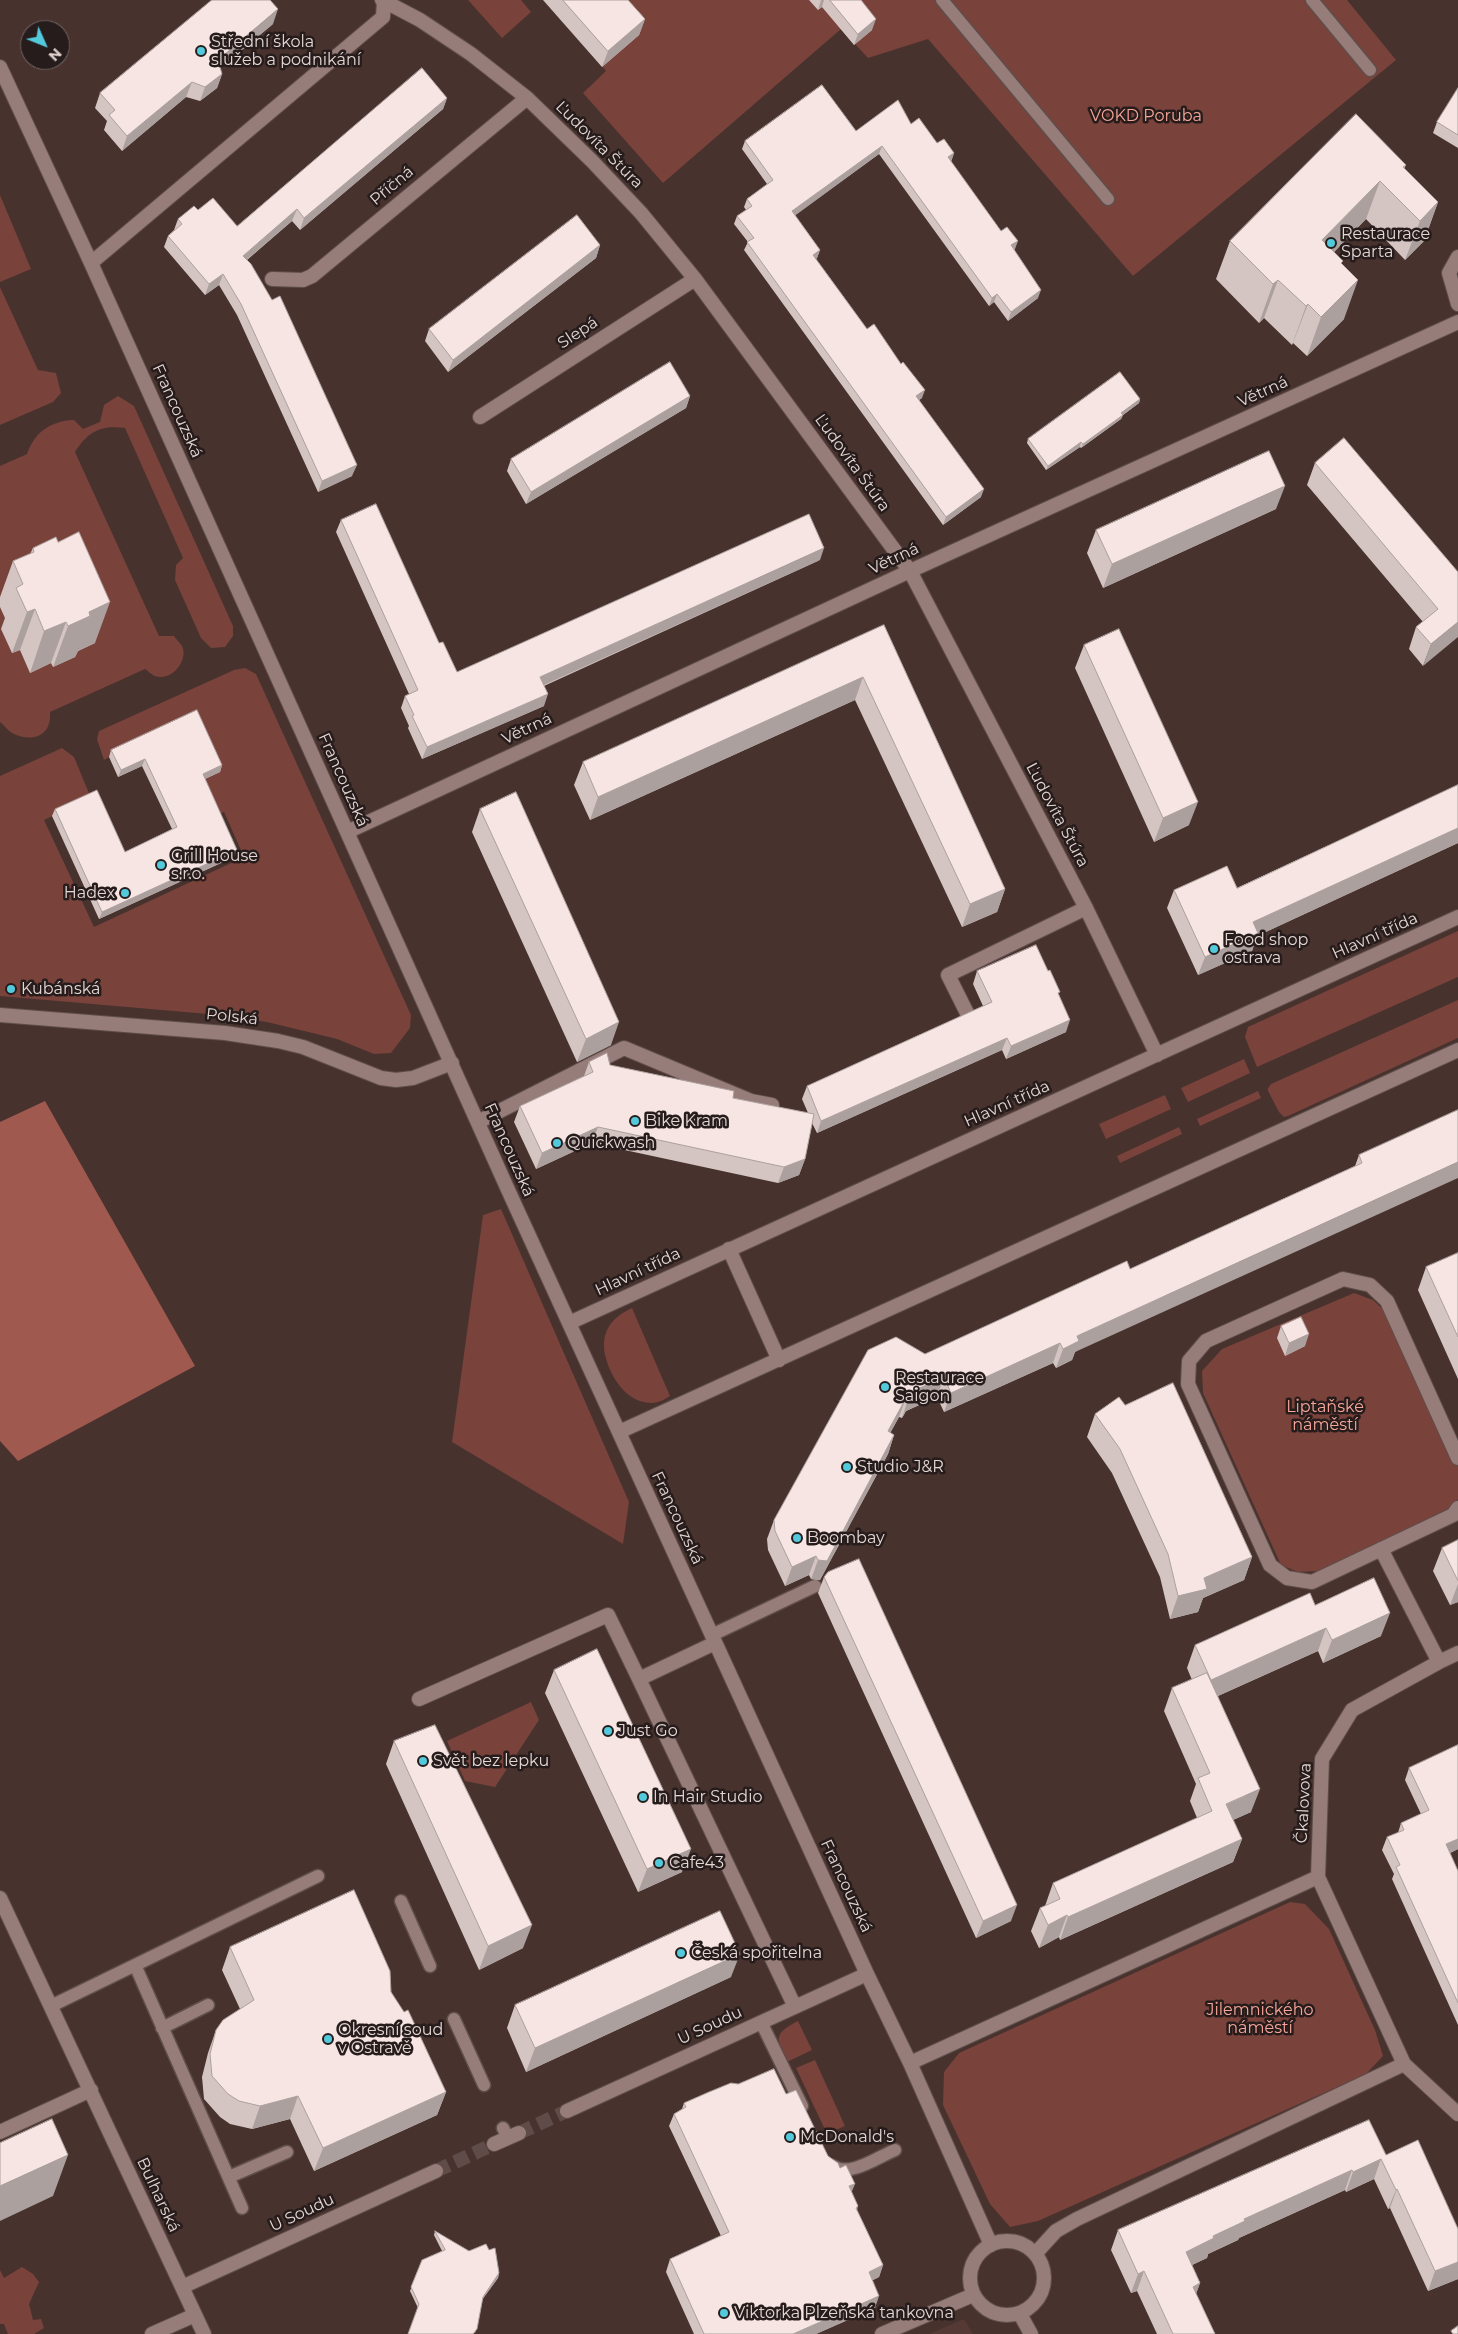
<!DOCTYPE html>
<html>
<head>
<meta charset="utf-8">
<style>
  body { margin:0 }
  #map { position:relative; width:1458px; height:2334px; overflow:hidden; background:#47322e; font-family:Montserrat,sans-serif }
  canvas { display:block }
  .north { position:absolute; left:20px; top:20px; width:50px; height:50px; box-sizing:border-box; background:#261c1b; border:1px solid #726665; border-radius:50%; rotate:134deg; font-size:14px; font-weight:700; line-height:20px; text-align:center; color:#e4d6d3 }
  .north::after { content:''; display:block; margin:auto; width:18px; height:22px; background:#53cadc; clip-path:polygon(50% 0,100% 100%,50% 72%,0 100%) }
</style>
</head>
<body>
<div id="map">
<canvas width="1458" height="2334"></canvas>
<div class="north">N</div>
</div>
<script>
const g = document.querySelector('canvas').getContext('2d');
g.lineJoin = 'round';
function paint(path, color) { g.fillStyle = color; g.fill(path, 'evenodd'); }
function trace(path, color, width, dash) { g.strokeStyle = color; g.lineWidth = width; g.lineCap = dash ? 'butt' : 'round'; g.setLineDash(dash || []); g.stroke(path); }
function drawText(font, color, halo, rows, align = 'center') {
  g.font = font + ' Montserrat,sans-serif'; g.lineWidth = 5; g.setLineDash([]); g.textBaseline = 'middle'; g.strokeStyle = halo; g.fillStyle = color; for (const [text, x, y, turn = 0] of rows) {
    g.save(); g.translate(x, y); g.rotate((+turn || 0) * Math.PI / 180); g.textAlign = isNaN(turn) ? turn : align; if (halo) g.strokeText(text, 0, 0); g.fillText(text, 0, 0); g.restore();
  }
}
paint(new Path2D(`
  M964 2319 973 2334H929Z`), '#553934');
paint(new Path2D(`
  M468 0H521L531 12 502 38Z
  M545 0H1347L1396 60 1133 276 928 39 868 58 841 29 663 183 583 93 606 71Z
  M0 195 31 269 0 282Z
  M0 287 38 370 56 373 61 393 53 402 0 425Z
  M118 396 134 406 233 626V636L225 647 211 648 201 638 175 580 176 565 183 558 125 428C100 425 88 432 75 452L159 636H174C176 639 180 643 182 646 189 661 171 682 155 676 152 675 148 671 145 669L50 712C52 737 31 743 12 733 7 730 4 725 0 722V466L27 454C35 432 50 421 74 420L83 429 100 422 104 405Z
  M245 668 256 674 411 1015 410 1028 391 1053 374 1054 337 1039 267 1022 208 1014 0 996V776L62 748 74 757 91 798 44 820 94 927 244 857 224 812 216 815 200 781 109 757 104 760 97 739 99 731 234 670Z
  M1458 931V977L1257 1067 1245 1037 1248 1027Z
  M1458 1000V1038L1288 1116 1284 1117 1279 1112 1268 1091V1088L1271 1084Z
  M1244 1059 1250 1073 1188 1102 1181 1088Z
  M1258 1091 1261 1098 1200 1126 1197 1119Z
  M1165 1095 1171 1109 1106 1139 1099 1124Z
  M1179 1127 1182 1134 1120 1163 1117 1156Z
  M501 1209 629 1502 623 1544 452 1442 483 1215Z
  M1354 1293 1373 1300 1390 1316 1458 1467V1499L1448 1513 1319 1571 1298 1572 1281 1565 1203 1393 1202 1371 1222 1349Z
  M632 1308 670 1396C665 1399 659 1403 652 1403 632 1403 619 1388 611 1372 598 1343 602 1322 632 1308Z
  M531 1702 539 1720 495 1787 465 1781 447 1741Z
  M1290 1902 1305 1904 1329 1929 1375 2030 1383 2056 1366 2074 1038 2221 1010 2227 990 2204 943 2105 944 2072 959 2053Z
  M798 2021 812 2050 787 2062C776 2038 773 2034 798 2021Z
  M815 2060 845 2126 827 2134 796 2068Z
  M22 2267 33 2274 39 2282 29 2304 33 2320 41 2319 44 2328 34 2334H8L4 2324H0V2270L4 2278Z`), '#79423b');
paint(new Path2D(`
  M45 1101 195 1366 18 1461 0 1441V1122Z`), '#a0594f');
trace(new Path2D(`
  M519 2133 567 2111
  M436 2171 494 2144`), '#5f4b47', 14, [14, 7]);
const service = new Path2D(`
  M942 0 1108 199
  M1312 0 1370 70
  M712 1635 815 1586
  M401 1901 430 1966
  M135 1965 242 2208
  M51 2006 318 1876
  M454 2019 484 2085
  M761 2022 802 2106
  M162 2028 208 2005
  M503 2128 508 2138
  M833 2166C849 2178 878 2157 895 2150
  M229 2177 287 2152`);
const minor = new Path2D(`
  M382 0 420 20 471 54 527 98 592 161 641 213 695 279 898 555 910 571 1086 908 1157 1055
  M0 67 91 263 509 1192 867 1974 910 2063 991 2245
  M1458 257 1449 273 1458 304
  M91 263 383 17 384 1
  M272 279 303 280 312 276 527 98
  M480 417 695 279
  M347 832 910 571 1458 322
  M0 1015 225 1033 278 1041 303 1047 381 1078 396 1080 413 1078 452 1063
  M968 1015 948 975 1086 908
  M478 1122 624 1048 751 1101 772 1105
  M729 1249 779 1360
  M569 1323 1458 917
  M619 1432 1458 1050
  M1458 1458 1387 1301 1370 1285 1343 1279 1206 1341 1189 1361 1188 1384 1270 1565 1287 1578 1312 1582 1453 1515 1458 1508
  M1381 1549 1439 1662
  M1458 1653 1439 1662 1352 1710 1322 1759 1318 1877 1404 2064 1458 2114
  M639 1679 795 2007
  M419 1699 608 1615 639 1679 715 1643
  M0 1898 204 2334
  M910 2063 1318 1877
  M567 2111 867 1974
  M0 2132 91 2090
  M494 2144 519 2133
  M970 2278a37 37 0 1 1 74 0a37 37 0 1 1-74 0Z
  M1035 2254 1056 2231 1077 2219 1404 2064
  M182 2287 436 2171
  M1020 2314 1031 2334
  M152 2334 195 2315
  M882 2334 973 2295`);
trace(service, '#604e4b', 15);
trace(minor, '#604e4b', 16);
trace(service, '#967d79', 12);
trace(minor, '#967d79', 14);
paint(new Path2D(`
  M543 0H628L645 19 639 35 602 67Z
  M809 0H861L872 30 854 45 822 7 818 10Z
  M273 24 220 68 222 74 217 88 200 101 186 97 122 151 104 130 107 121 95 108 100 93Z
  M1458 88V148L1433 133 1437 122Z
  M447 98 443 109 300 230 292 221 247 260 352 476 318 492 237 315 219 285 205 295 164 247 168 236 174 230 178 219 198 210 237 226Z
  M911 124 937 143 954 153 951 162 1001 231 1015 249 1014 250 1038 298 1008 321 994 302 989 306 879 154 795 215 820 250 817 258 816 259 867 329 922 398 919 400 981 497 943 525 744 250 748 242 734 224 737 216 746 210 744 207 747 199 767 184 742 149 745 141 856 131Z
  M1406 165 1404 169 1438 202 1424 241 1405 260 1366 219 1334 252 1342 264 1344 319 1307 356 1293 343 1292 345 1264 318 1259 323 1216 279 1230 241Z
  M600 245 596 258 448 372 425 341 429 329Z
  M690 396 686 408 526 504 507 471 511 459Z
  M1140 399 1139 403 1123 415 1121 419 1081 448 1080 447 1046 470 1027 443 1028 439Z
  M1315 463 1458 572 1423 666 1409 649 1416 627 1423 622 1307 485Z
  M1276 509 1103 588 1087 553 1096 530Z
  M341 520 439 643 457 672 820 560 544 686V706L422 759 408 728 409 726 401 708 405 696 409 694 336 532Z
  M33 548 95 643 78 651 75 657 53 667 51 663 30 673 20 650 12 653 1 629 5 618 0 607V597L13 561 30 554Z
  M884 625 1005 889 997 912 962 927 855 700 590 820 574 785 583 762Z
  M1084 645 1189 825 1154 842 1075 668Z
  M111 750 222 765 220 772 205 779 234 857 99 919 52 816 55 809 125 852 172 829 142 766 118 777 109 757Z
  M1458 785V843L1257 936 1252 951 1198 975 1167 908 1174 890 1237 888Z
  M480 809 611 1045 577 1062 472 832Z
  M977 971 1059 995 1066 1032 1006 1059 1002 1050 817 1133 812 1123 805 1159 799 1175 778 1183 592 1143 536 1169 514 1122 520 1106 584 1076 589 1062 610 1065 733 1098 808 1113 802 1099 807 1086 983 1006 973 984Z
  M1458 1110 1075 1352 1072 1360 1056 1368 1053 1363 944 1412 937 1397 906 1411 902 1418 899 1417 890 1433 894 1435 888 1454 820 1580 811 1579 809 1575 785 1586 768 1550 767 1539 774 1520 925 1354 1130 1269 1355 1166 1359 1155Z
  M1458 1253V1379L1418 1290 1426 1267Z
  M1281 1326 1305 1346 1285 1356 1277 1338Z
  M1125 1405 1252 1557 1244 1580 1203 1598 1198 1612 1170 1619 1160 1577 1112 1473 1087 1437 1095 1414Z
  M1458 1540V1602L1450 1605 1433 1571 1442 1548Z
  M824 1577 1011 1921 976 1938 818 1593Z
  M1315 1605 1381 1636 1323 1663 1318 1651 1218 1696 1251 1812 1233 1820 1242 1839 1233 1862 1060 1940 1059 1937 1039 1948 1031 1931 1040 1908 1045 1906 1053 1883 1197 1818 1190 1801 1196 1784 1164 1711 1172 1688 1192 1680 1187 1668 1195 1645Z
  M554 1670 682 1872 638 1892 545 1693Z
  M394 1741 523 1948 479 1970 386 1764Z
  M1458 1745V1849L1450 1853 1458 1871V2025L1392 1879 1394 1874 1382 1850 1387 1837 1398 1833 1401 1823 1421 1814 1405 1780 1409 1768Z
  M230 1947 391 1992 446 2092 437 2115 314 2171 290 2119 252 2129 230 2124 220 2117 204 2099 202 2077 208 2053 216 2030 240 2009 222 1970Z
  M731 1977 526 2072 507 2028 515 2005Z
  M786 2094 851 2192 858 2206 857 2210 883 2265 879 2277 873 2280 875 2308 816 2334H694L666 2272 670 2259 721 2236 669 2126 674 2114 682 2109 684 2103Z
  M1386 2155 1458 2229V2279L1428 2291 1390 2208 1388 2209 1374 2179 1346 2192 1345 2190 1239 2238 1238 2240 1208 2254 1207 2258 1192 2265 1200 2283 1196 2293 1215 2334H1157L1137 2291 1131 2293 1111 2250 1118 2230Z
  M435 2231 499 2273 498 2278 482 2300 475 2333 418 2308 410 2291 422 2260 442 2251 434 2235Z`), '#d4c5c2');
paint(new Path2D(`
  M821 0H824L822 7 818 10Z
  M278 9 273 24 212 75 218 60Z
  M645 19 639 35 602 67 608 51Z
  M876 19 872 30 854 45 858 34Z
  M222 74 217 88 200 101 205 87Z
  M192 82 186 97 122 151 127 136Z
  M447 98 443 109 300 230 304 218Z
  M882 146 879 154 789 220 792 211Z
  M954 153 951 161 945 165 948 157Z
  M1380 181 1366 219 1308 279 1322 240Z
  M1438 202 1424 241 1405 260 1420 221Z
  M297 209 292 221 238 267 243 256Z
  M1018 241 1015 249 1008 253 1011 245Z
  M600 245 596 258 448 372 453 360Z
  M820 250 817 258 810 263 813 255Z
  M223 274 219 285 205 295 209 284Z
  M1278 280 1264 318 1259 323 1273 284Z
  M1358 280 1344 319 1307 356 1321 317Z
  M1041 290 1038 298 1008 321 1011 312Z
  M997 294 994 302 989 306 992 298Z
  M1308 304 1293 343 1292 345 1306 306Z
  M925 390 922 398 913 404 916 396Z
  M690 396 686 408 526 504 531 492Z
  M1140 399 1139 403 1123 415 1121 419 1081 448 1083 444 1121 413Z
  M1081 442 1080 447 1046 470 1048 466Z
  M357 465 352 476 318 492 322 481Z
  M1285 486 1276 509 1103 588 1112 564Z
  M984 489 981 497 943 525 946 517Z
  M824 548 820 560 535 689 540 677Z
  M110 602 95 643 78 651 75 657 53 667 68 626 89 612Z
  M35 609 20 650 12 653 27 612Z
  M66 622 51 663 30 673 44 631Z
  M1458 622V637L1423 666 1431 644Z
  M863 677 855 700 590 820 598 797Z
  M548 694 544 706 422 759 427 747Z
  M145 759 142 766 118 777 121 770Z
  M222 765 220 772 200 781 203 774Z
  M1198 802 1189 825 1154 842 1163 818Z
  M1458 828V843L1257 936 1252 951 1198 975 1205 957 1253 922Z
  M237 850 234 857 99 919 102 912Z
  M1005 889 997 912 962 927 970 904Z
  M1070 1020 1066 1032 1006 1059 1011 1046Z
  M619 1022 611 1045 577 1062 586 1039Z
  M1007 1038 1002 1050 817 1133 821 1121Z
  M598 1127 592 1143 536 1169 542 1153Z
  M805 1159 799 1175 778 1183 784 1167Z
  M1458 1162V1178L1075 1352 1072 1360 1056 1368 1063 1349 1077 1336Z
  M1309 1334 1305 1346 1285 1356 1289 1343Z
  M1060 1343 1053 1363 944 1412 951 1393Z
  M944 1377 937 1397 906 1411 902 1418 908 1399 913 1391Z
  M906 1398 899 1417 881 1450 888 1431Z
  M894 1435 888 1454 820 1580 811 1579 818 1560Z
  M816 1556 809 1575 785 1586 792 1567Z
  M1252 1557 1244 1580 1203 1598 1198 1612 1170 1619 1178 1596 1204 1578Z
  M1458 1584V1602L1450 1605Z
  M1390 1613 1381 1636 1323 1663 1332 1640Z
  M1326 1628 1318 1651 1202 1703 1211 1680Z
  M1260 1789 1251 1812 1215 1828 1223 1806Z
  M1242 1839 1233 1862 1060 1940 1068 1917Z
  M1458 1839V1849L1442 1857 1446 1844Z
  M691 1849 682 1872 638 1892 647 1869Z
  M1017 1905 1011 1921 976 1938 983 1921Z
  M1067 1915 1059 1937 1039 1948 1048 1925Z
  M532 1925 523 1948 479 1970 488 1946Z
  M740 1954 731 1977 526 2072 535 2048Z
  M446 2092 437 2115 314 2171 323 2148Z
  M298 2096 290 2119 252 2129 260 2106Z
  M68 2155 53 2196 0 2221V2186Z
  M1381 2159 1374 2179 1346 2192 1353 2172Z
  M1352 2170 1345 2190 1239 2238 1238 2240 1208 2254 1207 2258 1179 2271 1186 2252 1213 2236 1244 2219Z
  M855 2184 850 2196 849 2186Z
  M1397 2189 1390 2208 1388 2209 1396 2190Z
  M1458 2262V2279L1428 2291 1435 2271Z
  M883 2265 879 2277 865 2284 869 2272Z
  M1144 2271 1137 2291 1131 2293 1138 2274Z
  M499 2273 498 2278 481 2301 483 2297Z
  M1200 2283 1193 2303V2287Z
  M879 2296 875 2308 816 2334H793Z`), '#aca09e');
const building = new Path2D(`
  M212 0H270L278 9 218 60 222 74 205 87 192 82 127 136 109 115 115 110 100 93Z
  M563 0H628L645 19 608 51Z
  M830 0H861L876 19 858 34Z
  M422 68 447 98 304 218 297 209 243 256 251 264 272 300 280 296 357 465 322 481 241 304 223 274 209 284 168 236 182 224 178 219 194 206 198 210 213 198 237 226Z
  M822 85 856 131 898 100 911 124 919 118 937 143 944 139 954 153 948 157 1001 231 1007 227 1018 241 1011 245 1041 290 1011 312 997 294 992 298 882 146 792 211 820 250 813 255 867 329 874 324 901 364 903 362 925 390 916 396 984 489 946 517 747 242 754 238 737 216 752 206 747 199 773 180 745 141Z
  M1458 88V135L1437 122Z
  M1356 114 1406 165 1403 167 1438 202 1420 221 1380 181 1322 240 1343 261 1341 263 1358 280 1321 317 1308 304 1306 306 1278 280 1273 284 1230 241Z
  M577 215 600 245 453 360 429 329Z
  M670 362 690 396 531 492 511 459Z
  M1120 372 1140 399 1121 413 1123 415 1083 444 1081 442 1048 466 1028 439Z
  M1344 438 1458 572V622L1431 644 1416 627 1438 609 1315 463Z
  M1269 451 1285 486 1112 564 1096 530Z
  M376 504 439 643 443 642 457 672 809 514 824 548 540 677 548 694 427 747 412 716 414 715 405 696 418 690 341 520Z
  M79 532 110 602 89 612 90 616 68 626 66 622 44 631 35 609 27 612 16 588 23 584 13 561 34 552 33 548 56 537 58 542Z
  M884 625 1005 889 970 904 863 677 598 797 583 762Z
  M1119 629 1198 802 1163 818 1084 645Z
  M197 710 222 765 203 774 237 850 102 912 55 809 97 790 125 852 177 827 145 759 121 770 111 750Z
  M1458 785V828L1253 922 1258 933 1205 957 1174 890 1227 866 1237 888Z
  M516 792 619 1022 586 1039 480 809Z
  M1036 945 1048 971 1050 970 1060 992 1058 993 1070 1020 1011 1046 1007 1038 821 1121 807 1086 992 1002 977 971Z
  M607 1053 610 1065 734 1091 733 1098 814 1114 805 1159 784 1167 598 1127 542 1153 520 1106 593 1072 589 1062Z
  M1458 1110V1162L1077 1336 1079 1341 1063 1349 1060 1343 951 1393 944 1377 913 1391 908 1399 906 1398 888 1431 894 1435 827 1561 818 1560 816 1556 792 1567 775 1531 774 1520 868 1350 896 1337 925 1354 1127 1261 1130 1269 1362 1163 1359 1155Z
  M1458 1253V1337L1426 1267Z
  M1301 1317 1309 1334 1289 1343 1281 1326Z
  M1173 1383 1252 1557 1204 1578 1207 1589 1178 1596 1168 1554 1120 1449 1095 1414 1119 1397 1125 1405Z
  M1458 1540V1581L1442 1548Z
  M859 1559 1017 1905 983 1921 824 1577 828 1572Z
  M1374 1578 1390 1613 1332 1640 1326 1628 1211 1680 1195 1645 1310 1593 1315 1605Z
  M597 1649 691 1849 647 1869 554 1670Z
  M1207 1673 1260 1789 1226 1804 1242 1839 1068 1917 1067 1915 1048 1925 1040 1908 1060 1899 1053 1883 1212 1811 1198 1778 1210 1773 1172 1688Z
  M435 1725 532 1925 488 1946 394 1741Z
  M1458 1745V1839L1446 1844 1458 1871V2003L1396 1867 1400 1865 1387 1837 1404 1830 1401 1823 1429 1810 1409 1768Z
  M354 1890 390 1971 391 1992 404 2012 408 2010 446 2092 323 2148 298 2096 260 2106 239 2101 228 2094 212 2076 210 2054 216 2030 223 2020 254 2000 230 1947Z
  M720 1911 740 1954 535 2048 515 2005Z
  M774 2069 786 2094 796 2090 828 2156 838 2163 840 2168 846 2165 855 2184 849 2186 858 2206 856 2208 883 2265 869 2272 879 2296 793 2334H704L670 2259 729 2232 674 2114 686 2107 684 2103 709 2092 731 2083 738 2084Z
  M52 2119 68 2155 0 2186V2143Z
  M1369 2120 1386 2155 1418 2140 1458 2229V2262L1435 2271 1397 2189 1396 2190 1381 2159 1353 2172 1352 2170 1244 2219 1245 2221 1213 2236 1214 2238 1186 2252 1200 2283 1193 2287 1215 2334H1173L1144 2271 1138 2274 1118 2230Z
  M435 2231 469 2251 486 2244 489 2250 495 2248 499 2273 483 2297 477 2329 473 2334H408L419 2304 411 2287 422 2260 445 2250Z
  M1458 2326V2334H1453L1451 2331Z`);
paint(building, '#f6e5e2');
trace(building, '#aca09e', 1);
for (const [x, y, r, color] of [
  [201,51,5,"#53cadc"],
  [1331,243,5,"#53cadc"],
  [161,865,5,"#53cadc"],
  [125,893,5,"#53cadc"],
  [1214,949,5,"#53cadc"],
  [11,989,5,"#53cadc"],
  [635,1121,5,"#53cadc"],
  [557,1143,5,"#53cadc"],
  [885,1387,5,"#53cadc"],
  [847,1467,5,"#53cadc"],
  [797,1538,5,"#53cadc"],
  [608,1731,5,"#53cadc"],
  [423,1761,5,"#53cadc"],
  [643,1797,5,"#53cadc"],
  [659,1863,5,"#53cadc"],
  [681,1953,5,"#53cadc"],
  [328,2039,5,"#53cadc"],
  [790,2137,5,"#53cadc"],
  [724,2313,5,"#53cadc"]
]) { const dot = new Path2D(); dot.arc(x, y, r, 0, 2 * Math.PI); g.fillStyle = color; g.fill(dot); trace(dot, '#261c1b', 2); }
drawText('16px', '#e4d6d3', '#261c1b', [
  ["Střední škola",211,42],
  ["služeb a podnikání",211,60],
  ["Restaurace",1341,234],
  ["Sparta",1341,252],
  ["Grill House",171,856],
  ["s.r.o.",171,874],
  ["Hadex",115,893,"right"],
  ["Food shop",1224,940],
  ["ostrava",1224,958],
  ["Kubánská",21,989],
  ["Bike Kram",645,1121],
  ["Quickwash",567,1143],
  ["Restaurace",895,1378],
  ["Saigon",895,1396],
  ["Studio J&R",857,1467],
  ["Boombay",807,1538],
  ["Just Go",618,1731],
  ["Svět bez lepku",433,1761],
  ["In Hair Studio",653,1797],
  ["Cafe43",669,1863],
  ["Česká spořitelna",691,1953],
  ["Okresní soud",338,2030],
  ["v Ostravě",338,2048],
  ["McDonald's",800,2137],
  ["Viktorka Plzeňská tankovna",734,2313]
], 'left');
drawText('16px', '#f8a699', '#261c1b', [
  ["VOKD Poruba",1146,116],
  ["Liptaňské",1325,1407],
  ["náměstí",1325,1425],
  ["Jilemnického",1260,2010],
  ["náměstí",1260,2028]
]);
drawText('16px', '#e4d6d3', '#261c1b', [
  ["Ľudovíta Štúra",599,145,45],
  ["Příčná",392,186,-40],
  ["Slepá",578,333,-33],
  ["Větrná",1263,392,-24],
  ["Francouzská",177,411,66],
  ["Ľudovíta Štúra",852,463,54],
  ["Větrná",894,559,-25],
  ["Větrná",527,729,-25],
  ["Francouzská",343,780,66],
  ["Ľudovíta Štúra",1057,815,62],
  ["Hlavní třída",1375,936,-24],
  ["Polská",232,1017,6],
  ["Hlavní třída",1007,1104,-24],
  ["Francouzská",509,1150,66],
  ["Hlavní třída",638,1272,-25],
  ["Francouzská",677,1518,65],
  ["Čkalovova",1304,1803,-87],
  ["Francouzská",846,1886,65],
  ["U Soudu",710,2026,-25],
  ["Bulharská",158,2195,65],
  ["U Soudu",302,2213,-25]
]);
</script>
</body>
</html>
